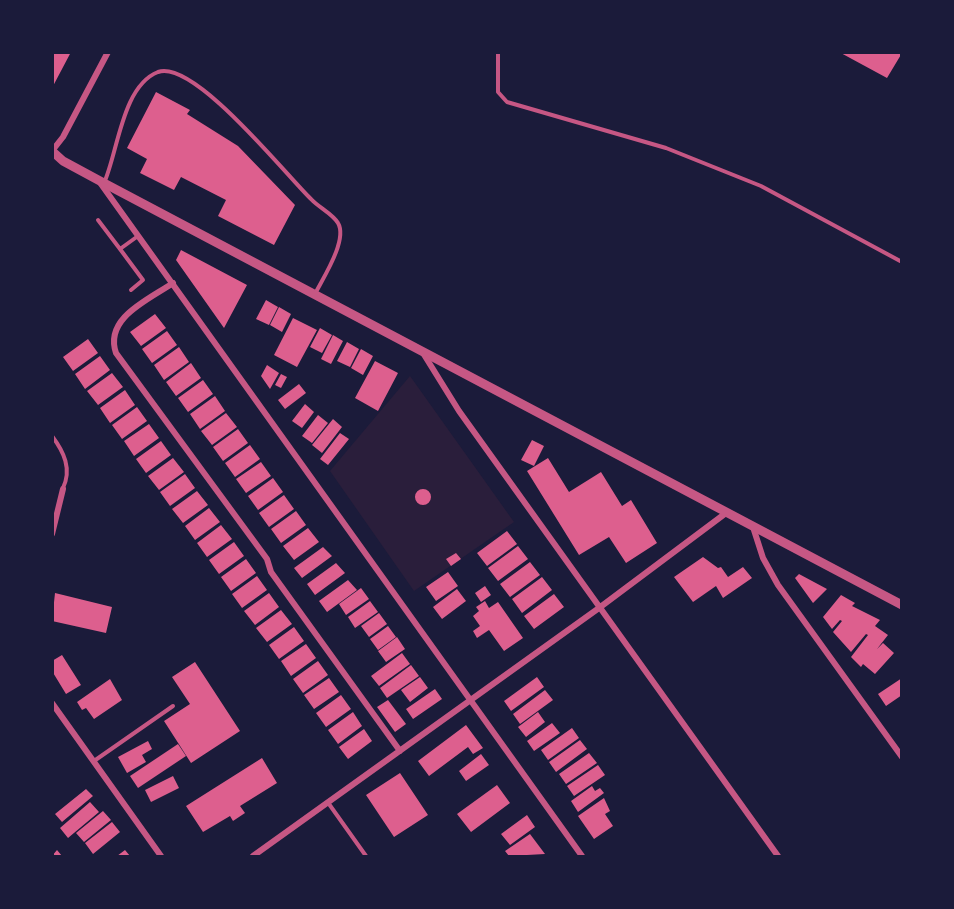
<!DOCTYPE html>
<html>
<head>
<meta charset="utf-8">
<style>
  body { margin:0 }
  #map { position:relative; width:954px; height:909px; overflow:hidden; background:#1b1b3a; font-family:Manrope,sans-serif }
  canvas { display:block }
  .frame { position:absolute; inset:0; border:54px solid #1b1b3a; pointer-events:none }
</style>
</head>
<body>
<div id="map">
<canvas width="954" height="909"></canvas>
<div class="frame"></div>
</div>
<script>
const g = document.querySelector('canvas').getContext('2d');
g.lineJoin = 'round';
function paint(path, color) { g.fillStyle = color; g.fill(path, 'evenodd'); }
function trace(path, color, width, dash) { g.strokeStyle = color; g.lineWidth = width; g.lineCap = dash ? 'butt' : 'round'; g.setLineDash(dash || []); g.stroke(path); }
paint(new Path2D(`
  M410 376 514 522 414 591 330 471Z`), '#2a1e3b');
paint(new Path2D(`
  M52 52H71L52 88Z
  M839 52H902V53L887 78Z
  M156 92 190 110 187 114 238 146 295 205 274 245 218 216 226 200 181 177 174 190 140 173 147 159 127 148Z
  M181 250 247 285 224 328 176 260Z
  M266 300 278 307 269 325 256 319Z
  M279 307 291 314 282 332 270 325Z
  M155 314 166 328 141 346 130 332Z
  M293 318 317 330 297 367 274 355Z
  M320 328 332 335 322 353 310 347Z
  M167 331 177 345 152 363 142 349Z
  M333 335 343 341 331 364 321 359Z
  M88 339 98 353 73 371 63 357Z
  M347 342 359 349 350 367 337 361Z
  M179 347 189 362 164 380 154 365Z
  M361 349 373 356 363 375 351 368Z
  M100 356 110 370 85 389 75 374Z
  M375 361 398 373 378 411 355 398Z
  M191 363 201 378 176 396 166 382Z
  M267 365 279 373 270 389 261 376Z
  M112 373 123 387 98 405 87 391Z
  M281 374 287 377 281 388 275 385Z
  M203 380 213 394 188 412 178 398Z
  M299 384 306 393 285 409 278 400Z
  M125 390 135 405 110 423 100 408Z
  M215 396 225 411 200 429 190 414Z
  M305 404 314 412 302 428 292 421Z
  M137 407 147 421 122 439 112 425Z
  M226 413 237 427 212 445 201 431Z
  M318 415 328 423 312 443 302 436Z
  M333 419 342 427 322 453 312 445Z
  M149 424 159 438 134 456 124 441Z
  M238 429 248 443 223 461 213 447Z
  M340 433 349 439 328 465 320 459Z
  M532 440 544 446 534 466 521 460Z
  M161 441 171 455 146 473 136 459Z
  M250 445 260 459 235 477 225 463Z
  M173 458 184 472 159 490 148 476Z
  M548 458 569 492 601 472 622 506 631 500 657 543 626 563 609 537 579 555 527 471Z
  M261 462 271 476 246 493 236 479Z
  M185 474 195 488 170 506 160 492Z
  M273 478 283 492 258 510 248 496Z
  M415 497a8 8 0 1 1 16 0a8 8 0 1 1-16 0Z
  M197 491 208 505 183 523 172 509Z
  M284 495 294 509 269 527 259 513Z
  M209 508 220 522 195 540 185 526Z
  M296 511 306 525 281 543 271 529Z
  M221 525 232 539 207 557 197 543Z
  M308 528 319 542 294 560 283 546Z
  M507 531 517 544 487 566 477 553Z
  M234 542 244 556 219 574 209 560Z
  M518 546 528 559 498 581 488 568Z
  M323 547 332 556 302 578 294 568Z
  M456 553 461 559 451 566 446 559Z
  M703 557 718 568 721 567 728 577 743 567 752 578 723 598 716 586 693 602 674 577Z
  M246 559 256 573 231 591 221 577Z
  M530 562 540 575 510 597 500 584Z
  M336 563 345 573 315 595 307 584Z
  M448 572 458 586 436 601 426 587Z
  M799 574 827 589 813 603 795 578Z
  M257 576 267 590 242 608 232 594Z
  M542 577 552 590 522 613 512 599Z
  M348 580 357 590 327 612 319 601Z
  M485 586 491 595 481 602 475 593Z
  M361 588 369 599 346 615 339 604Z
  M457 589 466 601 442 619 433 607Z
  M55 593 112 607 106 633 52 621Z
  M269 593 279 607 255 625 244 611Z
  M554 594 564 607 534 629 524 616Z
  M841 595 855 603 852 606 880 620 875 626 888 635 877 649 883 643 894 653 875 674 863 664 861 667 851 657 868 635 866 634 851 652 833 632 842 621 840 620 832 629 823 617Z
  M370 601 378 612 355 628 348 617Z
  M485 601 489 608 498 602 523 638 504 651 489 630 477 638 473 631 480 626 473 616 479 611 476 607Z
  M281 610 292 624 267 642 256 628Z
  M379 613 387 624 369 637 361 626Z
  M388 626 396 637 378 650 370 639Z
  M294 627 304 641 279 659 269 645Z
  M397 637 405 649 386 662 378 651Z
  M306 644 316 658 291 676 281 661Z
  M402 653 410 664 379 686 371 676Z
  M62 655 81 685 66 694 52 671V661Z
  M318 661 328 675 303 693 293 679Z
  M195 662 240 731 191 763 164 721 190 704 172 677Z
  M411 665 419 676 387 698 380 688Z
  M420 677 428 688 410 702 401 690Z
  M537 677 544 687 511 711 504 701Z
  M329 678 339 692 314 709 304 695Z
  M902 678V695L886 706 878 694Z
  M110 679 122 700 94 719 86 708 82 710 77 702Z
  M435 689 442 699 413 719 406 709Z
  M545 690 553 700 520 724 513 714Z
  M341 695 351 709 326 727 316 713Z
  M388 700 406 724 395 732 377 707Z
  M353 712 362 726 338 744 328 730Z
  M538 712 545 722 526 737 518 727Z
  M552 723 560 733 534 751 527 741Z
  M466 725 483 748 473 754 468 747 429 776 418 761Z
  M572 728 579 738 548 760 541 750Z
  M364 729 372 741 348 759 339 747Z
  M580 740 587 749 556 772 549 762Z
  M148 741 152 749 142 755 146 762 127 773 118 757Z
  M178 744 186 756 138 788 130 776Z
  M589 753 597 763 566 784 559 774Z
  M481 754 489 765 466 781 459 771Z
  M262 758 277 783 240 806 245 813 233 821 230 816 203 832 186 806Z
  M598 765 605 775 574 796 567 786Z
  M400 773 428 815 394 837 366 795Z
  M173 776 179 788 151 802 145 790Z
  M497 785 510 803 471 832 457 814Z
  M592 786 595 791 600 788 604 793 578 812 571 801Z
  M86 789 93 796 62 822 55 814Z
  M604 798 610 811 605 814 613 826 594 839 578 816Z
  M90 802 99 812 68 838 60 828Z
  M103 811 111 820 84 842 76 833Z
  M527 815 535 827 510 845 501 834Z
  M112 822 120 832 93 854 85 843Z
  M530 834 545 854 509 856 505 851Z
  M57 850 62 856H52Z
  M125 850 130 856H117Z`), '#dd5f8e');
trace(new Path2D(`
  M498 52V92L507 102 666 148 761 186 902 262
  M104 183C118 152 122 86 158 72 194 59 286 175 311 199 318 207 333 214 338 223 348 240 323 278 315 294
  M98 220 120 249 138 236
  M120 249 143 280 131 290
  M52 436C64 452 72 469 63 488
  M94 761 173 706
  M329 804 366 856`), '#c65784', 4);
trace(new Path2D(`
  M52 151 63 137 108 52
  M101 184 582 856
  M173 283C148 300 104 318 116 353L267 559 271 572 400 751
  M423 353 459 411 778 856
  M753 527 763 558 778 585 902 757
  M52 534 63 489
  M52 703 161 856
  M253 856 599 608 726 513`), '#c65784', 6);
trace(new Path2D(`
  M52 151 63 161 100 181 902 605`), '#c65784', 9);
</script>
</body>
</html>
